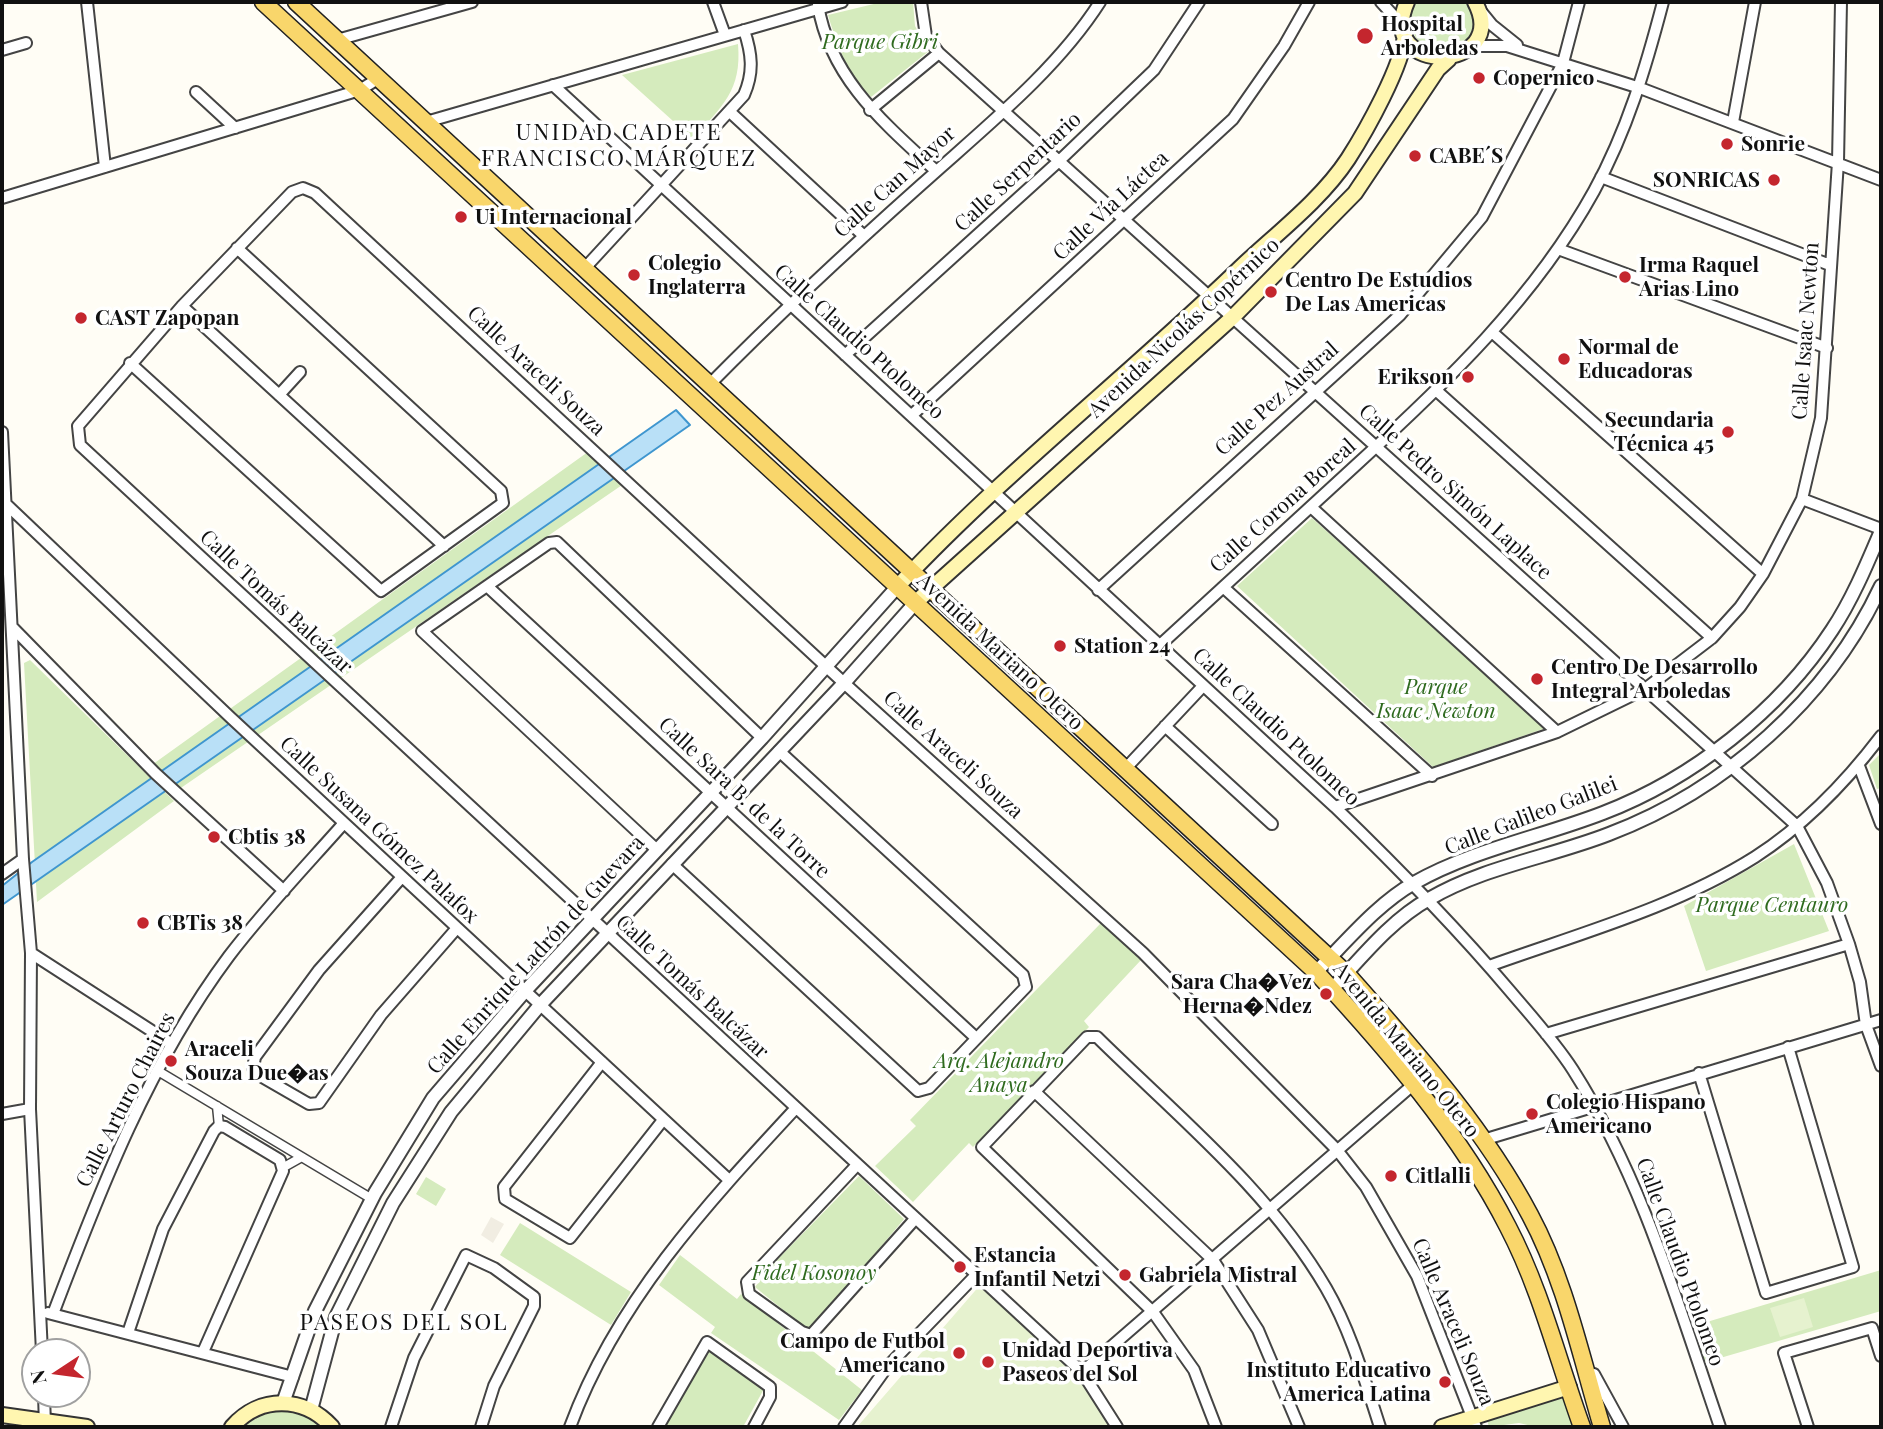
<!DOCTYPE html>
<html>
<head>
<meta charset="utf-8">
<style>
  body { margin:0 }
  #map { position:relative; width:1883px; height:1429px; overflow:hidden; background:#fffdf5; font-family:"Playfair Display",serif }
  canvas { display:block }
  .frame { position:absolute; inset:0; border:4px solid #111; pointer-events:none }
  .north { position:absolute; left:21px; top:1338px; width:70px; height:70px; box-sizing:border-box; background:#fff; border:2px solid #a0a0a0; border-radius:50%; rotate:257deg; font-size:19px; font-weight:700; line-height:28px; text-align:center; color:#111 }
  .north::after { content:''; display:block; margin:auto; width:24px; height:32px; background:#c4262e; clip-path:polygon(50% 0,100% 100%,50% 72%,0 100%) }
</style>
</head>
<body>
<div id="map">
<canvas width="1883" height="1429"></canvas>
<div class="frame"></div>
<div class="north">N</div>
</div>
<script>
const g = document.querySelector('canvas').getContext('2d');
g.lineJoin = 'round';
function paint(path, color) { g.fillStyle = color; g.fill(path, 'evenodd'); }
function trace(path, color, width, dash) { g.strokeStyle = color; g.lineWidth = width; g.lineCap = dash ? 'butt' : 'round'; g.setLineDash(dash || []); g.stroke(path); }
function drawText(font, color, halo, rows, align = 'center') {
  g.font = font + ' "Playfair Display",serif'; g.lineWidth = 7; g.setLineDash([]); g.textBaseline = 'middle'; g.strokeStyle = halo; g.fillStyle = color; for (const [text, x, y, turn = 0] of rows) {
    g.save(); g.translate(x, y); g.rotate((+turn || 0) * Math.PI / 180); g.textAlign = isNaN(turn) ? turn : align; if (halo) g.strokeText(text, 0, 0); g.fillText(text, 0, 0); g.restore();
  }
}
paint(new Path2D(`
  M882 2H913L915 26 929 51 871 97C848 76 837 45 828 15Z
  M1413 2H1474C1491 70 1390 61 1413 2Z
  M738 44C742 91 722 106 693 139L622 75Z
  M592 449 625 483 175 792 149 767Z
  M1312 518 1546 728 1433 767 1237 586Z
  M30 660 174 801 37 902 24 663Z
  M1881 753V788L1877 789 1869 765Z
  M1794 844 1829 931 1706 971 1684 906Z
  M1101 923 1141 960 1084 1021 1089 1027 973 1147 969 1143 913 1202 875 1166 916 1126 910 1120Z
  M859 1176 904 1219 810 1332 755 1287 776 1261Z
  M426 1177 446 1189 436 1206 416 1194Z
  M520 1223 631 1292 611 1325 500 1255Z
  M680 1255 737 1299 741 1294 862 1390 839 1420 711 1333 715 1327 659 1285Z
  M1881 1270V1311L1703 1363 1690 1327Z
  M710 1349 765 1387 743 1427H664L675 1402Z
  M1564 1396 1573 1427H1536L1519 1423 1489 1427 1487 1420Z
  M287 1410 303 1414 322 1427H241L269 1411Z`), '#d5ebbd');
paint(new Path2D(`
  M981 1284C1028 1328 1083 1368 1110 1427H857Z
  M1804 1298 1813 1327 1780 1337 1770 1308Z`), '#e6f2cf');
paint(new Path2D(`
  M491 1217 504 1224 493 1243 481 1235Z`), '#f1ede2');
const water = new Path2D(`
  M676 410 690 425 2 905V886L32 862Z`);
paint(water, '#b9e0f7');
trace(water, '#3f96cf', 2);
const pedestrian = new Path2D(`
  M158 1071 372 1199
  M217 1106 219 1126
  M284 1167 300 1158`);
const minor = new Path2D(`
  M87 2 105 167
  M713 2 725 35
  M921 2 926 36 939 53 1797 826 1827 883 1849 944 1860 982 1866 1025 1881 1066
  M1381 2 1403 26
  M818 5C830 78 884 123 936 171
  M1479 9 1492 25 1517 45
  M337 40 472 2
  M1471 46H1507L1640 88 1881 180
  M2 50 26 43
  M553 85 1335 807C1396 866 1455 926 1510 991 1532 1017 1555 1042 1573 1070 1643 1180 1678 1305 1720 1427
  M196 92 235 128
  M870 110 939 53
  M730 112 864 236
  M426 122 842 2
  M1733 122 1755 2
  M1601 177 1830 265
  M2 198 360 90 379 78
  M1558 249 1827 348
  M584 269 744 95C754 72 752 54 744 30
  M182 306 444 546
  M1492 332 1763 574
  M845 355 1059 161 1154 70 1199 2
  M130 363 381 591 503 503 501 491 237 248
  M709 385C778 315 849 249 922 184 983 129 1056 71 1100 2
  M1438 392 1712 638
  M279 395 300 372
  M912 415 1233 119 1284 46 1309 2
  M2 432 23 859 31 953 30 1109 42 1352
  M1802 499 1881 529
  M2 505 6 504 230 717 729 1180
  M1311 507 1557 732
  M487 586 975 1037
  M1223 587 1432 776
  M1098 590 1400 315 1482 217 1563 63 1579 2
  M12 627 155 773 284 891
  M1159 646C1224 586 1290 526 1355 466 1445 384 1535 298 1594 191 1627 131 1646 67 1663 2
  M1165 726 1272 824
  M1859 766 1881 824
  M1126 768 1203 686
  M1335 807 1557 732 1645 689 1712 638 1740 607 1763 574 1802 499 1821 418 1838 162 1841 2
  M657 850 422 631 549 543 557 542 762 738
  M672 864 918 1091 929 1088 1026 987 1023 975 779 751
  M2 874 23 859
  M402 877 319 970 255 1057 253 1068 257 1074 309 1104 319 1103 381 1015 457 928
  M31 953 172 1044
  M1489 966C1578 934 1674 908 1755 857 1803 826 1846 782 1881 736
  M1546 1034 1849 944
  M602 1062 504 1187 505 1199 570 1238 663 1120
  M1699 1073 1766 1293 1853 1267 1788 1047
  M1034 1091 1213 1260 1258 1330 1299 1427
  M2 1114 30 1109
  M1483 1140 1881 1020
  M856 1166 747 1282 749 1294 802 1332 811 1335 915 1219
  M48 1313 293 1377
  M53 1314C100 1190 149 1063 229 956 264 910 305 867 344 823
  M128 1333 163 1229 214 1131 219 1126 225 1127 280 1160 283 1171 203 1352
  M1082 1372 1430 1070
  M1594 1374 1623 1427
  M44 1394 45 1426
  M391 1427 414 1358 466 1255 494 1268 534 1297V1306L494 1386 481 1427
  M570 1427C616 1302 706 1205 795 1109
  M658 1427 707 1342 770 1387V1397L754 1427
  M844 1427 887 1367 976 1275
  M1117 1427 1082 1372 80 445 78 426 182 306 292 192 303 188 315 193 844 683 1143 953 1337 1150 1366 1187 1417 1276 1476 1427
  M1216 1427 1194 1370 1153 1312 982 1147 1087 1037H1097C1177 1116 1269 1190 1326 1288 1351 1331 1365 1381 1380 1427
  M1808 1427 1784 1353 1872 1328 1881 1356`);
const tertiary = new Path2D(`
  M1316 972C1346 942 1377 904 1414 883 1472 850 1541 837 1603 813 1692 779 1779 711 1832 630 1852 600 1867 564 1881 531
  M1332 989C1361 958 1391 920 1429 899 1483 867 1550 857 1609 834 1725 790 1828 699 1881 586
  M283 1403 315 1311 375 1193 433 1098 525 991 762 738 898 586
  M311 1410 336 1317 393 1203 451 1112 540 1005 844 683 916 602`);
const secondary = new Path2D(`
  M1407 2C1374 78 1512 72 1475 2
  M898 586C1004 473 1128 376 1240 268 1276 234 1321 200 1348 159 1366 131 1403 65 1405 34
  M916 602 1233 317 1355 193 1438 69 1449 59
  M2 1415 87 1427
  M232 1427C260 1395 304 1396 332 1427
  M1442 1427 1569 1387`);
const primary = new Path2D(`
  M263 2 1316 972C1387 1049 1460 1133 1508 1227 1541 1290 1558 1361 1582 1427
  M296 2 1347 974C1413 1049 1483 1126 1530 1215 1565 1280 1581 1357 1602 1427`);
trace(pedestrian, '#444', 11);
trace(minor, '#444', 14);
trace(tertiary, '#444', 16);
trace(secondary, '#333', 18);
trace(primary, '#222', 19);
trace(pedestrian, '#fff', 8);
trace(minor, '#fff', 10);
trace(tertiary, '#fff', 12);
trace(secondary, '#fff6b0', 14);
trace(primary, '#f9d66b', 16);
for (const [x, y, r, color] of [
  [1365,36,9,"#c4262e"],
  [1479,78,7,"#c4262e"],
  [1727,144,7,"#c4262e"],
  [1415,156,7,"#c4262e"],
  [1774,180,7,"#c4262e"],
  [461,217,7,"#c4262e"],
  [634,275,7,"#c4262e"],
  [1625,277,7,"#c4262e"],
  [1271,292,7,"#c4262e"],
  [81,318,7,"#c4262e"],
  [1564,359,7,"#c4262e"],
  [1468,377,7,"#c4262e"],
  [1728,432,7,"#c4262e"],
  [1060,646,7,"#c4262e"],
  [1537,679,7,"#c4262e"],
  [214,837,7,"#c4262e"],
  [143,923,7,"#c4262e"],
  [1326,994,7,"#c4262e"],
  [171,1061,7,"#c4262e"],
  [1532,1114,7,"#c4262e"],
  [1391,1176,7,"#c4262e"],
  [960,1267,7,"#c4262e"],
  [1125,1275,7,"#c4262e"],
  [959,1353,7,"#c4262e"],
  [988,1362,7,"#c4262e"],
  [1445,1382,7,"#c4262e"]
]) { const dot = new Path2D(); dot.arc(x, y, r, 0, 2 * Math.PI); g.fillStyle = color; g.fill(dot); trace(dot, '#fff', 2.5); }
drawText('bold 21px', '#111', '#fff', [
  ["Hospital",1381,24],
  ["Arboledas",1381,48],
  ["Copernico",1493,78],
  ["Sonrie",1741,144],
  ["CABE´S",1429,156],
  ["SONRICAS",1760,180,"right"],
  ["Ui Internacional",475,217],
  ["Colegio",648,263],
  ["Inglaterra",648,287],
  ["Irma Raquel",1639,265],
  ["Arias Lino",1639,289],
  ["Centro De Estudios",1285,280],
  ["De Las Americas",1285,304],
  ["CAST Zapopan",95,318],
  ["Normal de",1578,347],
  ["Educadoras",1578,371],
  ["Erikson",1454,377,"right"],
  ["Secundaria",1714,420,"right"],
  ["Técnica 45",1714,444,"right"],
  ["Station 24",1074,646],
  ["Centro De Desarrollo",1551,667],
  ["Integral Arboledas",1551,691],
  ["Cbtis 38",228,837],
  ["CBTis 38",157,923],
  ["Sara Cha�Vez",1312,982,"right"],
  ["Herna�Ndez",1312,1006,"right"],
  ["Araceli",185,1049],
  ["Souza Due�as",185,1073],
  ["Colegio Hispano",1546,1102],
  ["Americano",1546,1126],
  ["Citlalli",1405,1176],
  ["Estancia",974,1255],
  ["Infantil Netzi",974,1279],
  ["Gabriela Mistral",1139,1275],
  ["Campo de Futbol",945,1341,"right"],
  ["Americano",945,1365,"right"],
  ["Unidad Deportiva",1002,1350],
  ["Paseos del Sol",1002,1374],
  ["Instituto Educativo",1431,1370,"right"],
  ["America Latina",1431,1394,"right"]
], 'left');
drawText('italic 21px', '#2f6b1f', '#fff', [
  ["Parque Gibri",880,42],
  ["Parque",1436,687],
  ["Isaac Newton",1436,711],
  ["Parque Centauro",1772,905],
  ["Arq. Alejandro",999,1061],
  ["Anaya",999,1085],
  ["Fidel Kosonoy",814,1273]
]);
drawText('21px', '#111', '#fff', [
  ["Calle Serpentario",1018,172,-43],
  ["Calle Can Mayor",895,182,-42],
  ["Calle Vía Láctea",1111,206,-43],
  ["Avenida Nicolás Copérnico",1184,328,-43],
  ["Calle Isaac Newton",1806,331,-86],
  ["Calle Claudio Ptolomeo",859,342,42],
  ["Calle Araceli Souza",536,371,43],
  ["Calle Pez Austral",1277,399,-42],
  ["Calle Pedro Simón Laplace",1455,492,42],
  ["Calle Corona Boreal",1283,506,-42],
  ["Calle Tomás Balcázar",276,602,43],
  ["Avenida Mariano Otero",1000,652,43],
  ["Calle Claudio Ptolomeo",1276,727,43],
  ["Calle Araceli Souza",953,755,42],
  ["Calle Sara B. de la Torre",744,798,43],
  ["Calle Galileo Galilei",1531,816,-21],
  ["Calle Susana Gómez Palafox",379,830,43],
  ["Calle Enrique Ladrón de Guevara",536,955,-48],
  ["Calle Tomás Balcázar",692,987,43],
  ["Avenida Mariano Otero",1406,1050,51],
  ["Calle Arturo Chaires",126,1100,-63],
  ["Calle Claudio Ptolomeo",1680,1262,70],
  ["Calle Araceli Souza",1453,1322,67]
]);
g.letterSpacing = '2px';
drawText('23px', '#111', '#fff', [
  ["UNIDAD CADETE",619,133],
  ["FRANCISCO MÁRQUEZ",619,159],
  ["PASEOS DEL SOL",404,1323]
]);
g.letterSpacing = '0px';
</script>
</body>
</html>
